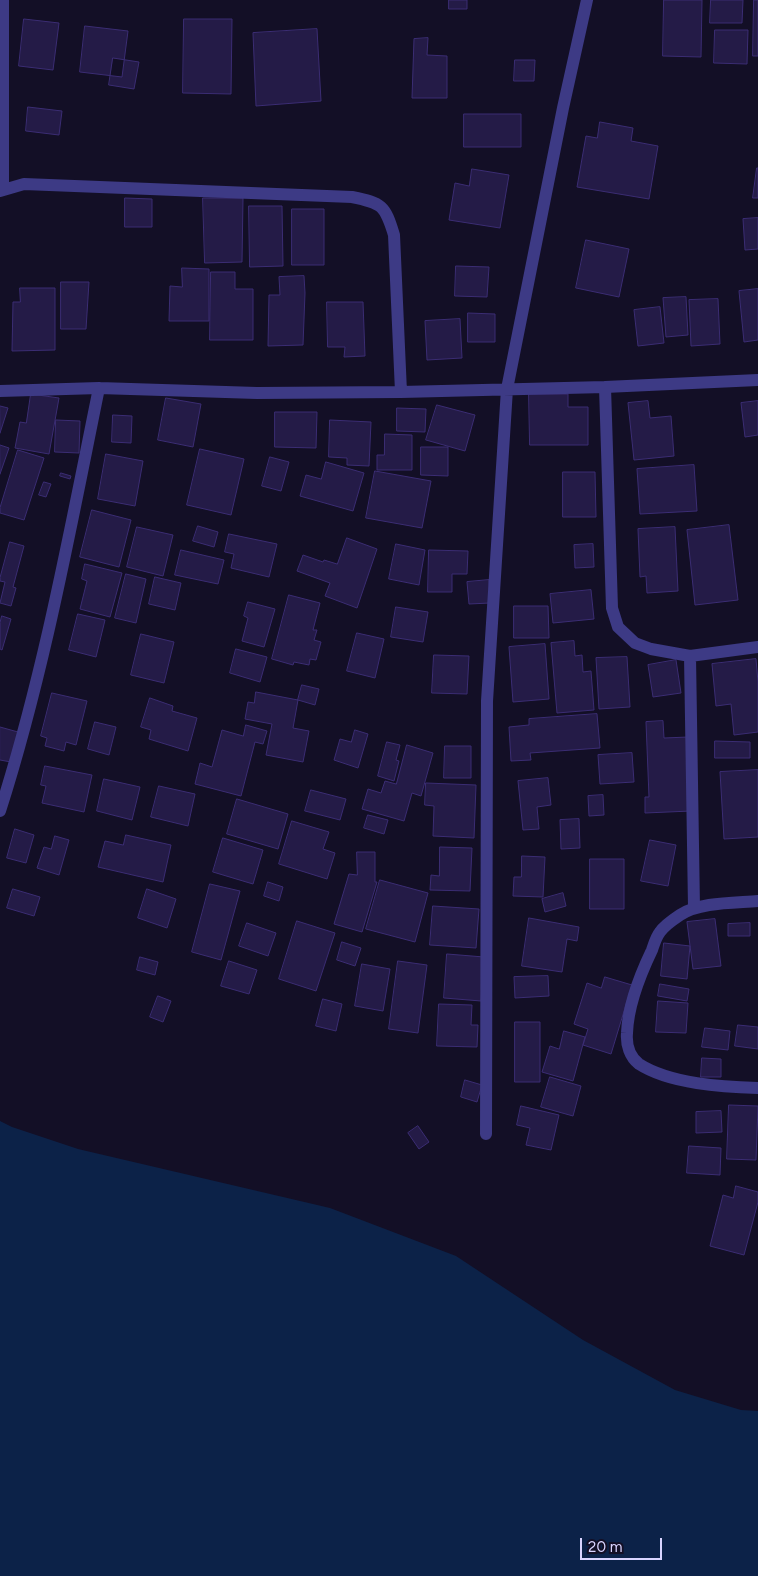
<!DOCTYPE html>
<html>
<head>
<meta charset="utf-8">
<style>
  body { margin:0 }
  #map { position:relative; width:758px; height:1576px; overflow:hidden; background:#130f26; font-family:Figtree,sans-serif }
  canvas { display:block }
  .scale { position:absolute; left:580px; top:1538px; width:82px; height:22px; box-sizing:border-box; border:2px solid #d9d4ff; border-top:0; padding-left:6px; font-size:15px; line-height:18px; white-space:nowrap; color:#d9d4ff; -webkit-text-stroke:4px #130f26; paint-order:stroke }
</style>
</head>
<body>
<div id="map">
<canvas width="758" height="1576"></canvas>
<div class="scale">20 m</div>
</div>
<script>
const g = document.querySelector('canvas').getContext('2d');
g.lineJoin = 'round';
function paint(path, color) { g.fillStyle = color; g.fill(path, 'evenodd'); }
function trace(path, color, width, dash) { g.strokeStyle = color; g.lineWidth = width; g.lineCap = dash ? 'butt' : 'round'; g.setLineDash(dash || []); g.stroke(path); }
paint(new Path2D(`
  M0 1121 12 1127 78 1149 330 1208 456 1256 583 1340 675 1390 741 1410 758 1411V1576H0Z`), '#0c2248');
const building = new Path2D(`
  M449 0H467V9H449Z
  M664 0H702L701 57 663 56Z
  M711 0H743L742 23H710Z
  M754 0H758V56H753Z
  M24 19 59 23 53 70 19 66Z
  M184 19H232L231 94 183 93Z
  M85 26 128 31 122 77 80 72Z
  M317 29 321 101 256 106 253 33Z
  M715 30H748L747 64 714 63Z
  M428 38 427 55 447 56V98H412L414 39Z
  M113 58 139 62 134 89 109 85Z
  M515 60H535L534 81H514Z
  M28 107 62 111 59 135 26 131Z
  M464 114H521V147H464Z
  M600 122 633 128 631 141 658 146 649 199 577 187 586 136 597 138Z
  M757 168H758V198H753Z
  M472 169 509 175 500 228 449 220 455 183 469 186Z
  M125 198 152 199V227H125Z
  M203 198H243L242 262 205 263Z
  M249 206H282L283 266 250 267Z
  M292 209H324V265H292Z
  M758 218V249L745 250 743 219Z
  M586 240 629 249 619 297 576 288Z
  M456 266 489 267 487 297 455 296Z
  M182 268 209 269V321H169L170 286 182 287Z
  M211 272H235V289H253V340H210Z
  M304 276 305 293 303 345 268 346 269 295H280L279 277Z
  M61 282H89L86 329H61Z
  M20 288H55V350L12 351 13 302H20Z
  M758 289V340L744 342 739 291Z
  M686 297 688 335 666 337 663 298Z
  M718 299 720 344 691 346 689 300Z
  M327 302H363L365 356 344 357 345 347H328Z
  M660 307 664 343 638 346 634 310Z
  M468 313 495 314V342H468Z
  M460 319 462 358 427 360 425 321Z
  M31 394 59 398 49 454 15 448 20 422 26 423Z
  M529 394H568V407H588V445H530Z
  M166 398 201 404 193 447 158 440Z
  M648 401 650 418 671 416 674 456 634 460 628 403Z
  M758 401V435L745 437 741 403Z
  M437 405 475 415 465 451 426 440Z
  M0 406 8 408 0 433Z
  M397 408 426 409 425 432 397 431Z
  M275 412H317L316 448 275 447Z
  M113 415 132 416 131 443 112 442Z
  M56 420 80 421 79 453 55 452Z
  M330 420 371 422 369 466 347 465V458L329 457Z
  M385 434 412 435V470H377V455H384Z
  M0 445 9 448 0 474Z
  M421 447H448V476L421 475Z
  M200 449 244 459 231 515 187 505Z
  M18 450 44 458 24 520 0 513V508Z
  M106 454 143 461 135 506 98 499Z
  M270 457 289 462 281 491 262 486Z
  M326 462 364 473 353 511 300 496 306 475 321 479Z
  M694 465 697 511 640 514 637 469Z
  M375 471 431 481 422 528 366 518Z
  M563 472H595L596 517H563Z
  M61 473 71 476 70 479 60 476Z
  M44 482 51 484 46 497 39 495Z
  M92 510 131 520 119 567 80 557Z
  M729 525 738 600 695 605 687 530Z
  M198 526 218 532 214 547 193 541Z
  M137 527 173 535 163 576 127 567Z
  M675 527 678 591 647 593 646 576 640 577 638 529Z
  M229 534 277 544 269 577 231 568 234 554 225 552Z
  M347 538 377 549 357 608 325 596 330 583 297 571 303 555 323 562 324 560 337 564Z
  M10 542 24 546 13 587 16 588 11 606 0 603 5 582 0 581V578Z
  M396 544 425 550 419 585 389 579Z
  M593 544 594 567 575 568 574 545Z
  M181 550 224 560 218 584 175 575Z
  M429 550 468 551 467 574H452V592H428Z
  M85 564 122 573 110 617 80 609 87 581 82 579Z
  M126 574 146 579 136 623 115 618Z
  M155 577 181 583 175 610 149 604Z
  M489 580 490 603 469 604 467 582Z
  M591 590 594 619 553 623 550 594Z
  M289 595 320 603 313 630H317L314 640 321 642 316 660 310 659 309 665 294 662 293 665 272 659Z
  M248 602 275 609 264 647 242 641 248 618 244 616Z
  M514 606H548L549 638H514Z
  M396 607 428 612 423 642 391 637Z
  M78 614 105 620 96 657 69 650Z
  M2 616 11 619 2 650 0 649V623Z
  M357 633 384 639 375 678 347 671Z
  M141 634 174 642 164 683 131 675Z
  M574 641 575 656 582 655 583 672 591 671 594 710 557 713 551 643Z
  M545 644 549 699 513 702 509 647Z
  M236 649 267 657 260 682 230 673Z
  M434 655 469 656 467 694 432 693Z
  M627 657 630 707 599 709 596 658Z
  M756 659 758 682V732L734 735 731 704 716 706 712 664Z
  M676 660 681 693 653 697 648 665Z
  M302 685 319 689 315 705 298 700Z
  M256 692 298 700 293 728 309 731 303 762 266 755 272 724 245 719 248 702 254 703Z
  M52 693 87 701 76 745 66 742 64 751 45 746 47 738 41 736Z
  M150 698 173 706 172 711 197 718 188 751 149 739 151 730 141 727Z
  M597 714 600 748 530 753 531 760 511 761 509 727 529 725V719Z
  M663 721 664 738 688 737 691 811 645 813V797H649L646 722Z
  M95 722 116 727 109 755 88 749Z
  M246 725 267 731 263 744 255 742 241 796 195 784 200 763 212 767 222 730 243 736Z
  M0 727 18 732 11 762 0 760Z
  M355 730 368 734 358 768 334 760 340 739 351 742Z
  M715 741 750 742V758H715Z
  M387 742 400 745 396 760 399 761 394 781 378 776Z
  M407 745 433 753 421 796 412 793 404 821 362 809 368 789 381 793 385 781 396 784Z
  M445 746H471V778H444Z
  M632 753 634 782 600 784 598 755Z
  M45 766 92 775 84 812 42 803 46 786 41 785Z
  M758 770V837L724 839 720 772Z
  M548 778 551 805 537 807 539 829 523 830 518 781Z
  M104 779 140 787 132 820 97 811Z
  M426 783 476 785 474 838 433 836 434 806 425 805Z
  M159 786 195 794 188 826 151 817Z
  M311 790 346 799 340 820 305 811Z
  M603 795 604 815 589 816 588 796Z
  M237 799 288 814 278 849 227 834Z
  M368 815 388 820 384 834 364 828Z
  M579 819 580 848 561 849 560 820Z
  M292 821 329 832 323 849 335 853 327 879 279 864Z
  M15 829 34 835 26 863 7 858Z
  M126 835 171 845 163 882 98 867 105 841 123 845Z
  M55 836 69 840 59 875 37 868 44 847 51 849Z
  M223 838 263 850 253 884 213 872Z
  M650 840 676 845 668 886 641 881Z
  M440 847 472 848 470 891 430 890 431 875 439 876Z
  M357 852H375V882H377L362 932 334 924 349 874 357 875Z
  M522 856 545 857 543 897 513 896 514 877H521Z
  M590 859H624V909H590Z
  M380 880 428 893 415 942 366 929Z
  M268 882 283 887 279 901 264 896Z
  M210 884 240 891 221 960 192 952Z
  M13 889 40 897 34 916 7 908Z
  M147 889 176 899 167 928 138 918Z
  M563 893 566 906 545 912 542 899Z
  M433 906 479 909 476 948 430 945Z
  M529 918 579 927 577 941 567 939 562 972 522 966Z
  M715 919 721 966 693 969 687 922Z
  M297 921 335 933 316 991 279 979Z
  M247 923 276 933 268 956 239 946Z
  M750 923V936H728V924Z
  M342 942 361 948 355 966 337 960Z
  M664 943 690 946 687 979 661 976Z
  M447 954 484 957 481 1001 444 998Z
  M140 957 158 962 155 975 137 970Z
  M229 961 257 970 249 994 221 986Z
  M398 961 427 965 418 1033 389 1029Z
  M362 964 390 969 383 1011 355 1006Z
  M548 976 549 996 515 998 514 977Z
  M605 977 632 985 611 1054 583 1045 588 1029 574 1024 587 983 601 988Z
  M660 984 689 989 687 1001 658 996Z
  M158 996 171 1001 163 1022 150 1017Z
  M323 999 342 1004 336 1031 316 1026Z
  M658 1001 688 1003 686 1033 656 1032Z
  M439 1004 472 1005 471 1025H478L477 1047 437 1046Z
  M515 1022H540V1082H515Z
  M738 1025 758 1027V1049L735 1046Z
  M705 1028 730 1031 728 1050 702 1047Z
  M564 1031 585 1037 573 1081 542 1072 550 1046 559 1049Z
  M702 1058 721 1059V1077H701Z
  M550 1077 581 1086 573 1116 541 1107Z
  M465 1080 482 1085 477 1102 461 1097Z
  M729 1105 758 1106 756 1160 727 1159Z
  M521 1106 559 1115 551 1150 526 1145 530 1128 517 1125Z
  M721 1111 722 1132 696 1133V1112Z
  M418 1126 429 1142 419 1149 408 1133Z
  M689 1146 721 1148 720 1175 687 1173Z
  M736 1186 758 1192V1202L744 1255 710 1246 723 1195 733 1198Z`);
paint(building, '#241b47');
trace(building, '#3b2d73', 1);
trace(new Path2D(`
  M3 0V189
  M0 191 24 184 352 197C382 203 385 205 394 235L401 392
  M605 387 612 608 618 627 635 643 651 649 690 656 758 647
  M0 391 99 388 257 393 401 392 605 387 758 380
  M690 656 694 908
  M0 811C44 673 70 530 99 388
  M758 901C735 903 699 902 680 915 674 919 664 926 660 932 656 937 654 944 652 950 640 975 628 1005 627 1033 626 1045 630 1057 639 1064 670 1084 723 1087 758 1088
  M486 1134 487 701 507 389 563 108 587 0`), '#3d3a85', 12);
</script>
</body>
</html>
